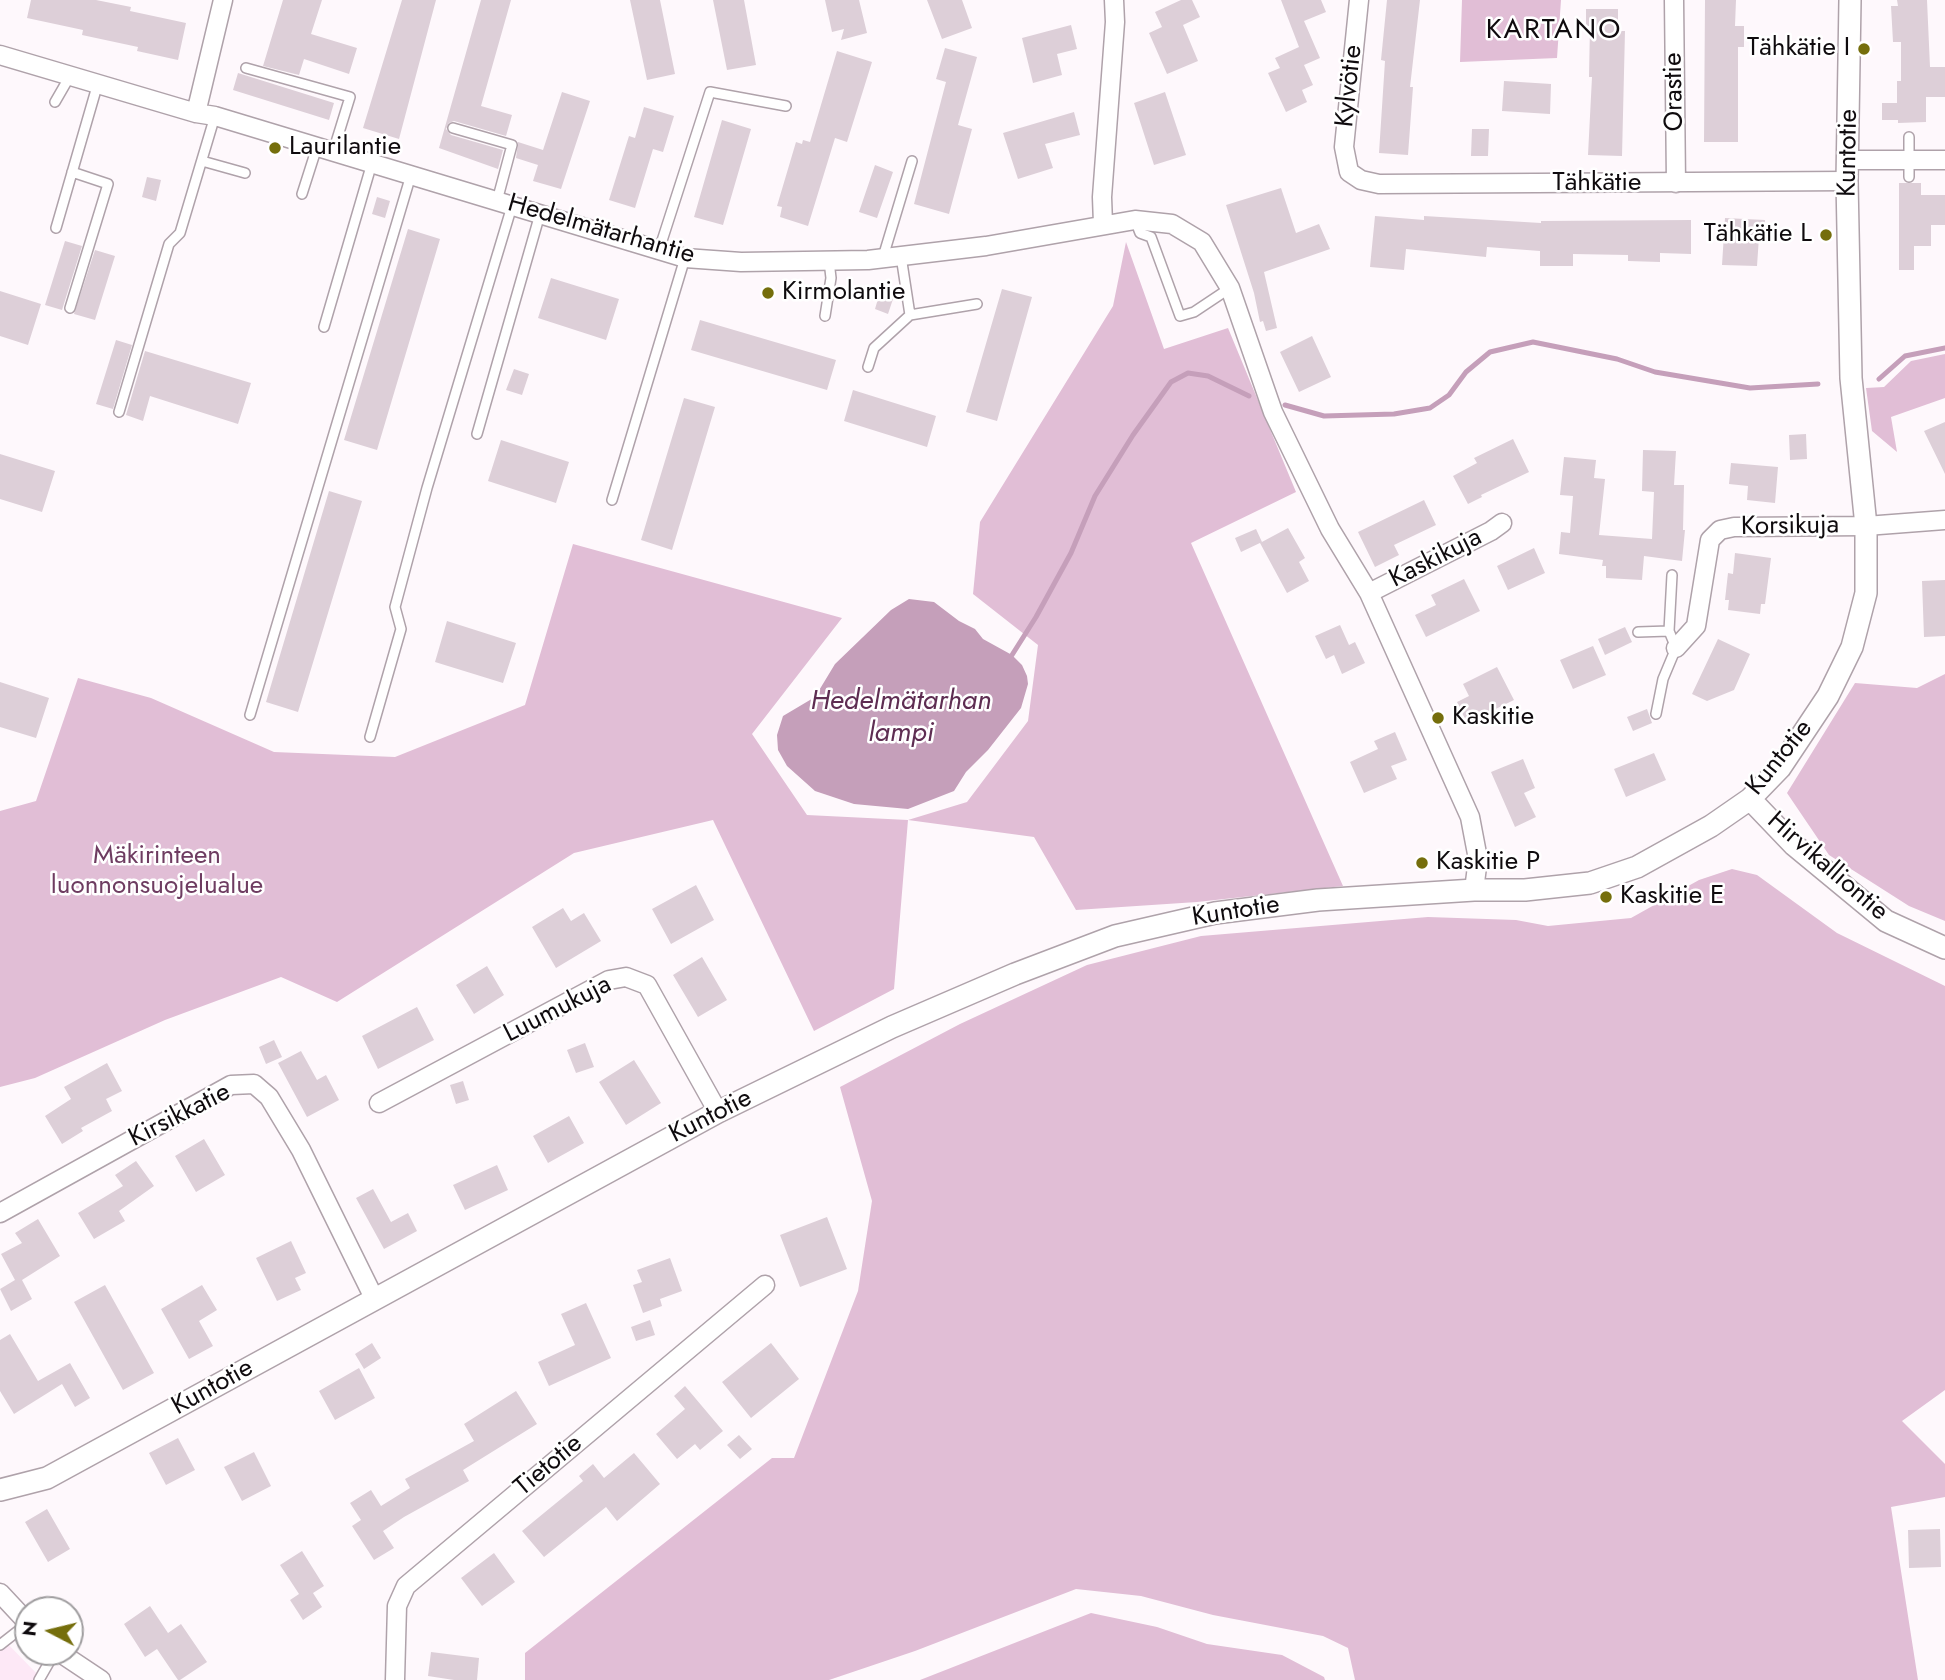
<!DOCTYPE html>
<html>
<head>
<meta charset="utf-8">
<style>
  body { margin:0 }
  #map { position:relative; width:1945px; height:1680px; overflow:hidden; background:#fef8fc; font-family:Jost,sans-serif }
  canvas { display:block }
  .north { position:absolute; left:14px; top:1596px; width:70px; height:70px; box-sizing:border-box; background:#fff; border:2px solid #9f9d9f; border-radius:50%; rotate:277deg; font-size:19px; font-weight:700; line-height:28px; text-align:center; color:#0f0b0e }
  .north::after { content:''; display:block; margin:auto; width:24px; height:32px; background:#756e0c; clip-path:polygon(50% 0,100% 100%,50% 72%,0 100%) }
</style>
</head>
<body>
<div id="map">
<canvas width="1945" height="1680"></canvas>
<div class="north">N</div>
</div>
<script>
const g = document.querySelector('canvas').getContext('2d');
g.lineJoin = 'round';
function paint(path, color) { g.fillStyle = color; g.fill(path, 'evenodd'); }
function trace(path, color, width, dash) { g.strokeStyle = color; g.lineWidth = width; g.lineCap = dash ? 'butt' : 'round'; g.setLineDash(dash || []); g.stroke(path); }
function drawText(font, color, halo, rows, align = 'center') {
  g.font = font + ' Jost,sans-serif'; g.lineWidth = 5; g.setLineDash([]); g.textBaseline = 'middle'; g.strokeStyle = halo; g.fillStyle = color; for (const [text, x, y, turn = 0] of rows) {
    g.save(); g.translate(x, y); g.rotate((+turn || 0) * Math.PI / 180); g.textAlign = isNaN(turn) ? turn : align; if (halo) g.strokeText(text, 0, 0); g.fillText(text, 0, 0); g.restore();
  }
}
paint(new Path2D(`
  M0 1636 43 1680H0Z`), '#fde8f6');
paint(new Path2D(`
  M1462 0H1561L1557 58 1460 62Z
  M1126 242 1164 349 1228 328 1296 492 1191 543 1343 886 1197 902 1076 910 1034 837 908 820 894 989 814 1031 713 820 574 853 337 1002 281 977 165 1020 35 1078 0 1087V811L36 801 78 678 151 698 274 752 395 757 525 705 573 544 842 618 752 734 807 815 908 820 967 802 1028 721 1038 645 973 594 980 522 1113 306Z
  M1945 354V398L1891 417 1897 452 1872 431 1866 388 1884 387 1911 361Z
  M1945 674V921L1909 906 1829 855 1787 793 1855 683 1917 688Z
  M1732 869 1757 875 1837 933 1945 986V1390L1902 1421 1945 1464V1497L1891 1507 1918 1680H1355L1348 1648 1323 1636 1213 1615 1141 1596 1076 1589 915 1651 829 1680H525V1653L772 1458H794L858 1291 872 1201 840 1087 960 1024 1087 965 1201 936 1428 917 1516 920 1548 926 1631 918 1699 880Z
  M1091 1613 1157 1627 1207 1644 1282 1655 1324 1677 1325 1680H920Z`), '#e1bed6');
paint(new Path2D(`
  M909 599 934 602 959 621 975 629 983 639 1012 655 1022 665 1027 676 1028 684 1021 708 988 750 966 772 954 791 908 809 854 804 815 791 787 766 778 750 777 735 783 716 815 697 835 664 891 610Z`), '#c59fba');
trace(new Path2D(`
  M1879 379 1905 356 1945 348
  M1285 405 1324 416 1394 414 1430 408 1449 395 1466 372 1490 352 1533 342 1617 359 1655 372 1750 388 1818 384
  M1012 655 1036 617 1071 553 1095 496 1133 435 1171 382 1188 373 1208 376 1249 396`), '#c59fba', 5);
paint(new Path2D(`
  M31 0H96L131 7 130 11 186 23 178 60 137 51 138 47 82 35 83 30 27 18Z
  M283 0H322L311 34 357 48 349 74 304 59 299 75 263 66Z
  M402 0H436L399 139 363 128Z
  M481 0H511L481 106 512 115 506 136 454 121 449 123 446 129 451 135 503 150 498 169 439 148Z
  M630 0H660L675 74 647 80Z
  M713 0H744L756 65 727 70Z
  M825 0H859L867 33 841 40 844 29 832 32Z
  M927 0H962L972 28 942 39Z
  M1181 0H1192L1200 17 1183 25 1198 61 1167 74 1149 33 1162 27 1155 12Z
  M1281 0H1321L1326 12 1304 21 1320 58 1304 65 1313 85 1302 90 1307 102 1286 112 1268 73 1280 68 1275 58 1299 47Z
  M1387 0H1420L1410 87H1413L1408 155 1379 153 1385 61 1381 60Z
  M1705 0H1736L1735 26H1744V47H1738V142H1704Z
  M1897 0H1927L1930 67H1945V97H1926V122L1898 123V120H1882V103H1897V81H1901V42H1893L1891 6H1898Z
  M1586 9H1618V31H1625L1622 156 1588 155 1592 77H1589L1590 26H1586Z
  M1071 25 1077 49 1057 54 1062 75 1033 83 1022 38Z
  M945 48 977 57 958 125 972 129 949 214 914 204 946 82 936 79Z
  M837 51 872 62 847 142 835 138 808 226 780 217 782 207 777 206 796 142 802 144 803 140 810 142Z
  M238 73 334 103 329 120 233 90Z
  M1504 81 1551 84 1550 114 1502 111Z
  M562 92 590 101 561 189 533 181 538 165 516 158 518 142 543 150Z
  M1165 92 1186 155 1154 165 1134 103Z
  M644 107 674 116 663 152 653 149 635 208 609 200 629 136 635 138Z
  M1074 112 1080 135 1045 144 1053 168 1018 179 1003 133Z
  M722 120 751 129 723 225 694 217Z
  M1472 129H1489L1488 156H1471Z
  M875 165 893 172 877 218 859 212Z
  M147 177 161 180 156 201 142 197Z
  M1899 183H1921V195H1945V225H1931V246H1914V270H1899Z
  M1281 188 1296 233 1319 224 1330 249 1264 272 1277 328 1266 331 1263 321 1260 322 1254 293 1226 205Z
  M377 197 390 201 385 218 372 214Z
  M1375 216 1424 220V216L1541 223V221L1691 220V254L1660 253V262L1628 261V255L1573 254V266H1540V251L1487 247 1486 257 1406 249 1404 270 1370 267Z
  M1725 218 1765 220 1764 237H1759L1757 266 1722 265Z
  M408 229 440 239 377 450 344 440Z
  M65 241 82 246 62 310 45 305Z
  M95 250 115 256 95 320 74 314Z
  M551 278 619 299 606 340 538 318Z
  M1002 289 1032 297 997 421 966 412Z
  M0 291 41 304 28 345 0 336Z
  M880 292 894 296 888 314 875 309Z
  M700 320 836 360 827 390 691 350Z
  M1312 336 1331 377 1299 392 1280 352Z
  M116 340 132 345 113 409 96 404Z
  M145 351 251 383 238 424 150 396 143 421 126 415Z
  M514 369 529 374 522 395 506 390Z
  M853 390 936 416 927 447 844 421Z
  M684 398 715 407 672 550 641 540Z
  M1945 422V474L1924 431Z
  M1806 434 1807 459 1790 460 1789 435Z
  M1513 439 1529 472 1481 495 1482 497 1468 504 1453 476 1477 463 1474 458Z
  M501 440 569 462 556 503 488 481Z
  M1643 450 1676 451 1674 485H1684L1683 530H1685L1682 561 1644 556 1642 580 1606 578V566H1602L1603 560 1559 554 1561 532 1570 533 1573 496 1560 495 1564 457 1596 460 1594 478 1605 479 1599 535 1652 539 1654 492 1642 491Z
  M0 454 55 471 42 512 0 499Z
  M1731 463 1778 467 1775 503 1747 500 1748 486 1729 484Z
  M329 491 362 501 298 712 266 702Z
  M1424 500 1436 525 1394 545 1399 555 1375 567 1358 532Z
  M1288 528 1305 558 1299 562 1309 581 1287 593 1260 543Z
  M1256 529 1262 542 1241 552 1235 538Z
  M1534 548 1545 573 1508 590 1497 566Z
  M1735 553 1771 558 1765 604H1761L1760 614 1728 610 1729 600H1725L1728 573 1733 574Z
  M1464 579 1480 611 1426 637 1415 615 1436 605 1431 595Z
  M1945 580V636L1924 637 1922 581Z
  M447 621 516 643 503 683 435 662Z
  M1340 625 1349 645 1355 642 1365 663 1342 674 1334 655 1326 659 1315 636Z
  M1625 627 1632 642 1605 655 1598 639Z
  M1718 639 1750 654 1734 690 1707 701 1692 694Z
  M1593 646 1606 675 1573 689 1560 660Z
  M1497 667 1514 700 1467 723 1457 702 1469 696 1463 684Z
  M0 682 49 698 36 738 0 727Z
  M1647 709 1652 723 1633 731 1627 717Z
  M1395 732 1407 760 1391 766 1397 779 1364 793 1350 762 1378 749 1374 741Z
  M1654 753 1666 780 1626 797 1614 769Z
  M1523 759 1535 788 1524 793 1536 817 1515 827 1491 772Z
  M696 885 714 920 671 944 652 909Z
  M563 908 571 921 584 913 601 941 556 968 532 927Z
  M702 957 727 1000 698 1017 673 975Z
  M487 966 504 995 474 1014 456 985Z
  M417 1007 434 1040 378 1069 362 1036Z
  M274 1040 282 1057 266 1064 259 1047Z
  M585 1043 594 1067 576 1073 567 1050Z
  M301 1051 317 1080 326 1075 339 1100 307 1117 278 1063Z
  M634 1060 661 1103 626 1125 599 1082Z
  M107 1063 122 1091 106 1099 112 1111 81 1128 83 1131 62 1144 45 1116 71 1099 64 1087Z
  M463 1081 469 1100 456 1104 450 1085Z
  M569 1116 584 1143 548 1163 533 1136Z
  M204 1139 225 1175 196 1192 175 1156Z
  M136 1161 154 1186 119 1211 125 1221 94 1239 78 1213 123 1186 115 1175Z
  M497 1165 508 1190 465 1210 453 1185Z
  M373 1189 391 1222 408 1213 417 1231 384 1249 356 1198Z
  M827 1217 847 1269 800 1287 780 1235Z
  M38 1219 60 1256 22 1280 32 1299 11 1311 0 1289 15 1280 1 1254 22 1243 15 1233Z
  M291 1241 306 1273 295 1278 301 1290 277 1301 256 1258Z
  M670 1258 682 1291 660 1299 662 1306 643 1313 633 1285 642 1282 637 1270Z
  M105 1285 154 1373 123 1390 74 1302Z
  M202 1285 217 1310 199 1321 213 1346 189 1359 161 1309Z
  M586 1303 611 1358 549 1386 538 1362 575 1345 561 1314Z
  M650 1320 655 1335 636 1341 631 1327Z
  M10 1334 38 1381 70 1363 90 1398 75 1407 62 1384 14 1414 0 1391V1340Z
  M372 1343 381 1358 364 1369 355 1354Z
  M771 1343 799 1379 751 1418 722 1382Z
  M359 1368 375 1398 335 1420 319 1391Z
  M685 1386 723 1431 700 1450 695 1444 677 1459 656 1434 685 1409 674 1396Z
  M516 1391 537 1424 463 1470 469 1481 404 1517 383 1531 394 1548 374 1560 352 1526 361 1520 350 1503 371 1490 381 1506 410 1488 405 1479 474 1441 464 1424Z
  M739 1435 752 1449 740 1459 727 1445Z
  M178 1438 195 1470 166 1485 149 1453Z
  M254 1452 271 1486 242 1501 224 1467Z
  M634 1453 660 1484 617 1521 606 1507 544 1557 522 1531 583 1481 579 1476 593 1464 604 1478Z
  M47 1509 70 1549 48 1562 25 1522Z
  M1940 1529 1941 1567 1909 1568 1908 1530Z
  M302 1551 324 1586 313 1593 322 1607 303 1620 290 1600 299 1594 280 1565Z
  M494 1553 515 1582 482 1606 461 1578Z
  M150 1606 168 1633 181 1624 207 1662 180 1680H178L157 1649 145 1657 124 1624Z
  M431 1652 479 1658 477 1680H454L428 1676Z`), '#ddcfd8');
const service = new Path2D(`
  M246 68 350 97 333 152
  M55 102 70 76
  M453 128 512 145 497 201
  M1909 137V177
  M202 161 245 173
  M302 194 317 147
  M1135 220 1140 233 1151 237 1180 316 1194 312 1230 288
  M56 228 98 83
  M659 250 710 92 786 106
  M901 256 910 315
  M883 257 912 161
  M70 308 108 184 72 172
  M825 316 831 278 829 261
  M324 327 372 163
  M868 367 874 348 910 315 977 304
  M119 412 169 244 180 233 215 116
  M477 434 540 214
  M612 500 685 258
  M1638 632 1669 631
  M1656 714 1663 679 1676 648 1669 631 1672 575
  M250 715 411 175
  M370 737 401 629 395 607 427 488 512 206
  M0 1645 28 1623
  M39 1680 55 1652`);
const minor = new Path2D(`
  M1359 0 1344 147 1349 172 1361 180 1379 184 1847 181
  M1674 0 1676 183
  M0 55 196 113 215 116 685 258 741 262 868 260 986 246 1135 220 1172 224 1202 242 1230 288 1273 412 1330 529 1369 593 1470 817 1478 859 1474 890
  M196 113 223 0
  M1849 160H1945
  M1103 224 1102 197 1115 22 1114 0
  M1369 593 1491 531 1502 523
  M1676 648 1696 626 1710 540 1720 530 1734 527 1866 526 1945 520
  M379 1103 609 980 626 977 647 985 718 1112
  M0 1213 231 1085 254 1084 269 1097 301 1150 375 1300
  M0 1593 28 1623
  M59 1652 101 1680
  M395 1680 397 1606 406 1586 765 1285`);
const tertiary = new Path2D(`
  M1750 799 1794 845 1886 921 1945 948
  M0 1490 47 1478 718 1112 892 1027 1015 974 1115 936 1215 913 1318 900 1474 890H1525L1590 883 1637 867 1711 826 1750 799 1780 768 1828 696 1852 647 1866 593V526L1851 378 1847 181 1850 0`);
trace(service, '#afa2aa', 12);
trace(minor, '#afa2aa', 21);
trace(tertiary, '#afa2aa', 24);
trace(service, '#fff', 9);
trace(minor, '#fff', 18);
trace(tertiary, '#fff', 21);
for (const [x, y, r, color] of [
  [1864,49,7,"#756e0c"],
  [275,148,7,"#756e0c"],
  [1826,235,7,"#756e0c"],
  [768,293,7,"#756e0c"],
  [1438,718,7,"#756e0c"],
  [1422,863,7,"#756e0c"],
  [1606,897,7,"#756e0c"]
]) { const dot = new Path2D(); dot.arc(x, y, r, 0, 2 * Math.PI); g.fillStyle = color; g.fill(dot); trace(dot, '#fff', 2.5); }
drawText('26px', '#0f0b0e', '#fff', [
  ["Tähkätie I",1850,49,"right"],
  ["Laurilantie",289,148],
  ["Tähkätie L",1812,235,"right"],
  ["Kirmolantie",782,293],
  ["Kaskitie",1452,718],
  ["Kaskitie P",1436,863],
  ["Kaskitie E",1620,897]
], 'left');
drawText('26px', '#0f0b0e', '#fff', [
  ["Kylvötie",1350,86,-84],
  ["Orastie",1675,92,-91],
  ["Kuntotie",1849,153,-89],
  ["Tähkätie",1597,184],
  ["Hedelmätarhantie",601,230,16],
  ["Korsikuja",1790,527,-1],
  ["Kaskikuja",1436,559,-27],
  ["Kuntotie",1780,758,-51],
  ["Hirvikalliontie",1827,867,41],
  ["Kuntotie",1236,912,-9],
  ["Luumukuja",558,1010,-27],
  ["Kirsikkatie",180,1116,-27],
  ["Kuntotie",711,1117,-27],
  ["Kuntotie",213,1388,-29],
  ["Tietotie",549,1466,-40]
]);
drawText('26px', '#6e3c61', '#fff', [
  ["Mäkirinteen",157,857],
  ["luonnonsuojelualue",157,887]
]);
g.letterSpacing = '2px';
drawText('28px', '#0f0b0e', '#fff', [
  ["KARTANO",1554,31]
]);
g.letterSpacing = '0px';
drawText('italic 28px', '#5e2d52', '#fff', [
  ["Hedelmätarhan",901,702],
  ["lampi",901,734]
]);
</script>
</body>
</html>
